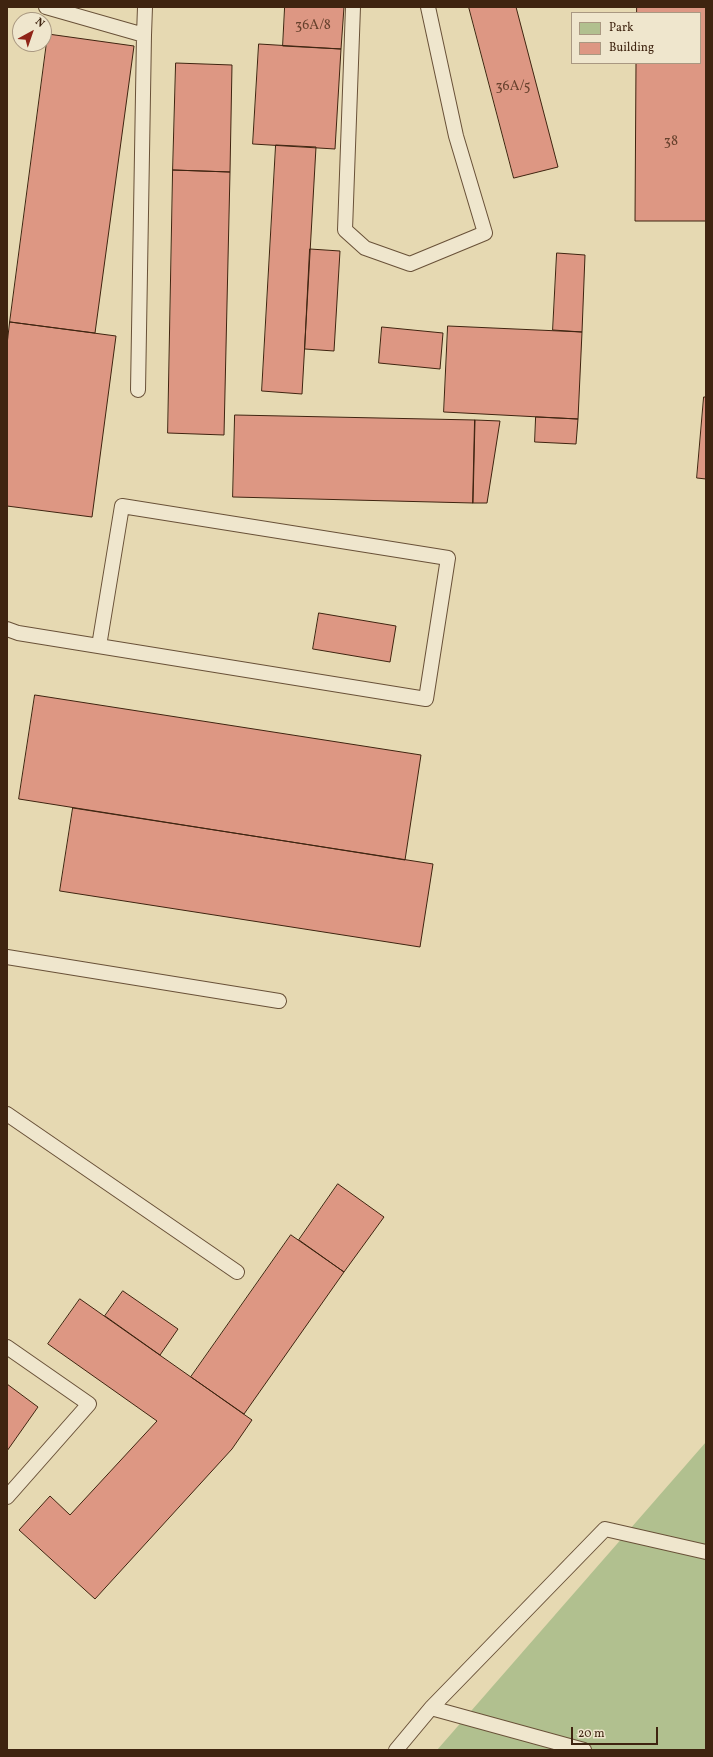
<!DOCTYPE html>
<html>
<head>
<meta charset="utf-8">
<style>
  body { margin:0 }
  #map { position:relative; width:713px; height:1757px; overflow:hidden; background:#e6d9b2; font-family:Vollkorn,serif }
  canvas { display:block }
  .frame { position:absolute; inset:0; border:8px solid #3f2410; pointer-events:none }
  .legend { position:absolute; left:571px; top:12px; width:130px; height:52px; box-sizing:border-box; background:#efe6cd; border:1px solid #a99881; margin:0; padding:5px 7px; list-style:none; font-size:12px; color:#3f2410 }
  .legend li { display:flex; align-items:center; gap:8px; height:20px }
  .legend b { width:20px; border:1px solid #a99881 }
  .north { position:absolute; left:12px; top:12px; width:40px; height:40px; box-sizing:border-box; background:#efe6cd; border:1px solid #a99881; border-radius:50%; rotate:40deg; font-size:11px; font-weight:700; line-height:16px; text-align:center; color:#3f2410 }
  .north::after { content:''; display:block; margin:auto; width:14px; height:18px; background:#8f2418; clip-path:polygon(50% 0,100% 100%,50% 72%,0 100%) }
  .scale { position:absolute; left:571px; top:1727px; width:87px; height:18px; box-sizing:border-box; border:2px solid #3f2410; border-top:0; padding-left:5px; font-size:12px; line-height:14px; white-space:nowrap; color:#3f2410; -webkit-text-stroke:3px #efe6cd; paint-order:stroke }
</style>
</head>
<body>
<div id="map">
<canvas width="713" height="1757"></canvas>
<div class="frame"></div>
<ul class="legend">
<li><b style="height:11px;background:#b1c08f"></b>Park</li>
<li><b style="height:11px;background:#dd9783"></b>Building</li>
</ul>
<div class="north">N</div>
<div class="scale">20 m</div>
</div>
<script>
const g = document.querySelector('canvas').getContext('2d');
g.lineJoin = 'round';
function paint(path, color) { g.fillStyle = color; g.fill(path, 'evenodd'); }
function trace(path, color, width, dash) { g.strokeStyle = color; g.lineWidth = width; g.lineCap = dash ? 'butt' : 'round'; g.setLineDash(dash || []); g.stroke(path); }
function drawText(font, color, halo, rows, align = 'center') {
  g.font = font + ' Vollkorn,serif'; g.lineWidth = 4; g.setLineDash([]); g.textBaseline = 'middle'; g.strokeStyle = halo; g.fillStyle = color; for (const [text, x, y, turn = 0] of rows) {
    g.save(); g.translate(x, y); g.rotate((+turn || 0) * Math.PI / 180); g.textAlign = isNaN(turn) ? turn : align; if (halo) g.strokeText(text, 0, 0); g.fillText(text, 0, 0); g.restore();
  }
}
paint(new Path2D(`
  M706 1442V1750H437Z`), '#b1c08f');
const building = new Path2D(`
  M285 7H344L341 49 283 46Z
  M469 7H516L558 167 514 178Z
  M637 7H706V221H635L636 63H700V13H637Z
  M48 34 134 46 95 333 10 322Z
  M259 44 341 49 335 149 253 144Z
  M176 63 232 65 230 172 173 170Z
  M276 145 316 147 302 394 262 391Z
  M173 170 230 172 224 435 168 433Z
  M310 249 340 251 334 351 305 349Z
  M557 253 585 255 582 332 553 330Z
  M10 322 116 336 92 517 7 506V345Z
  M448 326 582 332 578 419 444 412Z
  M382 327 443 333 440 369 379 363Z
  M704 397H706V479L697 478Z
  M235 415 475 420 473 503 233 497Z
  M536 417 578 419 576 444 535 442Z
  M475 420 500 421 487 503H473Z
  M319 613 396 626 390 662 313 649Z
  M35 695 421 755 405 860 19 799Z
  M73 808 433 864 420 947 60 891Z
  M338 1184 384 1217 344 1272 299 1240Z
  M291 1235 344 1272 244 1414 191 1377Z
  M123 1291 178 1329 160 1355 105 1316Z
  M80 1299 252 1420 232 1449 95 1599 19 1530 50 1496 70 1515 157 1421 48 1344Z
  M7 1384 38 1407 7 1451Z`);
paint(building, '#dd9783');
trace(building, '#3f2410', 1);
const service = new Path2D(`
  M46 7 144 35 138 390
  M353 7 345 230 365 248 410 264 485 233 456 136 428 7
  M144 35 145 7
  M7 629 18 633 426 699 448 558 122 506 99 646
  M7 957 279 1001
  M7 1114 237 1272
  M7 1347 89 1404 7 1497
  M431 1708 605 1529 706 1552
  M396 1750 431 1708 584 1750`);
trace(service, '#695138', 16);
trace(service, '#efe6cd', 14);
drawText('14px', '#66412d', null, [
  ["36А/8",313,26],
  ["36А/5",513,87],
  ["38",671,142]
]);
</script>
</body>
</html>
